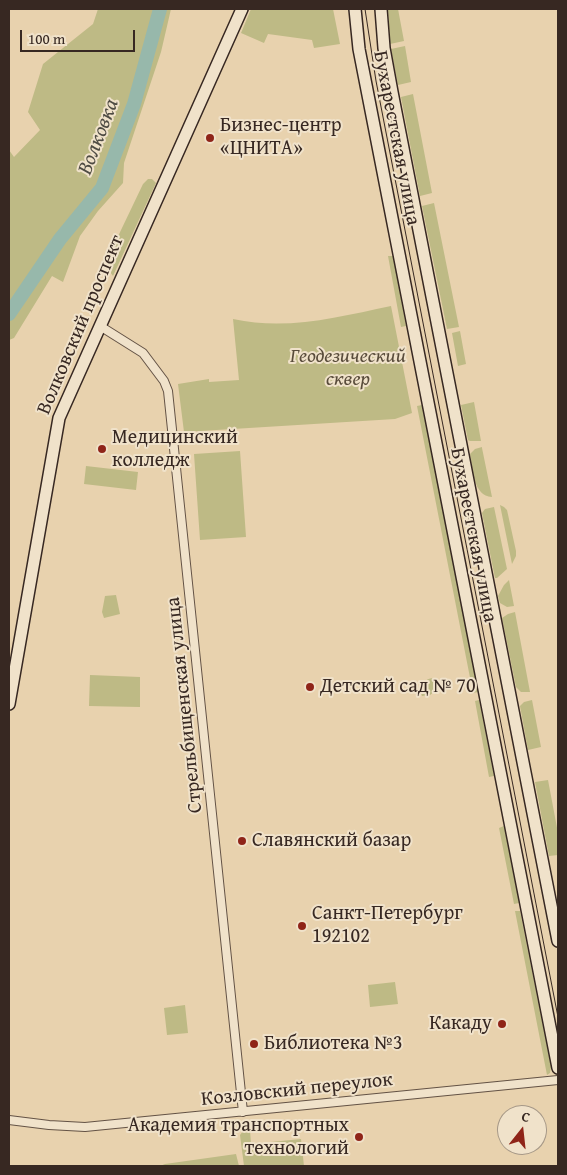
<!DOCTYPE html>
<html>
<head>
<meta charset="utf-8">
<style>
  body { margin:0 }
  #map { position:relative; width:567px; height:1175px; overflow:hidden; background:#e8d2ae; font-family:"Gentium Book Plus",serif }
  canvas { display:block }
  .frame { position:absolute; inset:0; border:10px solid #372822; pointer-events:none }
  .north { position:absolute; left:497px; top:1105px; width:50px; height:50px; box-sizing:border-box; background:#f0e2ca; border:1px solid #a69887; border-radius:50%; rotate:16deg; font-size:14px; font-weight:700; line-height:20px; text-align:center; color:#372822 }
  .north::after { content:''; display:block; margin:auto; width:18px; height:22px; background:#8f2418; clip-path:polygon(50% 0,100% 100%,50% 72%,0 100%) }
  .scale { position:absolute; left:20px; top:30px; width:115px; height:22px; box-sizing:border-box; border:2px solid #372822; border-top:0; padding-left:6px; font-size:15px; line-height:18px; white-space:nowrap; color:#372822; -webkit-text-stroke:4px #f0e2ca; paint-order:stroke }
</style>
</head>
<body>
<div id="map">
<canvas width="567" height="1175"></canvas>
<div class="frame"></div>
<div class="north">С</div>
<div class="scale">100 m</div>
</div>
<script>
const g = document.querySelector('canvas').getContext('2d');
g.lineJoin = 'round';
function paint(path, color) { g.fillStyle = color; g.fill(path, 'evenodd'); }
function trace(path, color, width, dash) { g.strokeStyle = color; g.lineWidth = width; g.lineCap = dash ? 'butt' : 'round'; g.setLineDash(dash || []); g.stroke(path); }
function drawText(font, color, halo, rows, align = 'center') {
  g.font = font + ' "Gentium Book Plus",serif'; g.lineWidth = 4; g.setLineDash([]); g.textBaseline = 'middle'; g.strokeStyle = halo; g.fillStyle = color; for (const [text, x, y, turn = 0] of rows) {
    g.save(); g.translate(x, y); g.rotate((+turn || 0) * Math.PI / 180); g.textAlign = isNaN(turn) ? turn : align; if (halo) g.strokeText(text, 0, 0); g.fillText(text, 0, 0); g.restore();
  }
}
paint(new Path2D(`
  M98 9H171L161 52 124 163 123 183 98 211 80 236 63 282 52 276 14 338 9 340V150L14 157 40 130 28 112 43 64 93 24Z
  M251 9H333L340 44 314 48 312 40 268 34 264 43 241 33Z
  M388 9H398L404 41 390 44Z
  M405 46 411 82 398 85 391 49Z
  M413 94 432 193 420 196 401 97Z
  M148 179H152L156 183 113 276 107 268 106 261 109 255H112L113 252 111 251 143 184Z
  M434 203 459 327 447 329 422 206Z
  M388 256H393L406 326 401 327Z
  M391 306 412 413 395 419 184 432 178 384 209 379V382L239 380 233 319C287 331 338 317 391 306Z
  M460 331 466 364 458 366 452 333Z
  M474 402 481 441H470L468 440 461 405Z
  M422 405 478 692 473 693 417 406Z
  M482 447V448L492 497C473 496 473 469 470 454L475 449Z
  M240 451 246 537 200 540 194 454Z
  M86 466 138 472 136 490 84 484Z
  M500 505 504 507 507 510 516 551V556L512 564Z
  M494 507 507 569 497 578H495L482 513 485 509Z
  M509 580 514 606 507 607 500 603 498 596 504 585Z
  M116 595 120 614 104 618 102 612 105 596Z
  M515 612 530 692H521L516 687 502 618 508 614Z
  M90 675 140 677V707L89 706Z
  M433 678 438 680V689L430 695 422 696 420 690C422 683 425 679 433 678Z
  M479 700 494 776 489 777 475 701Z
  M532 700 541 747 528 750 520 706 524 702Z
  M548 780 558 833V855L549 856 535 782Z
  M504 826 519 903 514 904 499 828Z
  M515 911H520L551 1067 550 1073 547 1075Z
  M395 982 398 1004 370 1007 368 985Z
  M185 1005 188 1033 167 1035 164 1008Z
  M250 1130 251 1144 301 1139 304 1166H244L240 1135 243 1131Z
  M236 1154 239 1166H160L165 1164Z`), '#beba85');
trace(new Path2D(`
  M9 314 60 239 102 188 134 104 160 9`), '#97b8ab', 14);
const street = new Path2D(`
  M100 326 143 353 164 381 168 391 243 1112
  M9 1120 49 1125 85 1127 558 1080`);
const secondary = new Path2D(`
  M355 9 359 49 558 1068
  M381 9 384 48 392 92 558 941
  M9 704 59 418 242 9`);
trace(street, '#635245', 10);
trace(secondary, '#372822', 14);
trace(street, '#f0e2ca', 8);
trace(secondary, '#f0e2ca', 11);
trace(new Path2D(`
  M365 9 376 81 558 1017`), '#372822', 1);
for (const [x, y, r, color] of [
  [210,138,5,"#8f2418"],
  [102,449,5,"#8f2418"],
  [310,687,5,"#8f2418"],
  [242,841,5,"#8f2418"],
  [302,926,5,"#8f2418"],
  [502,1024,5,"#8f2418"],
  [254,1044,5,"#8f2418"],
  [359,1137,5,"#8f2418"]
]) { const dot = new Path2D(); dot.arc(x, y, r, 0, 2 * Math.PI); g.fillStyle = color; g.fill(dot); trace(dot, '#f0e2ca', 2); }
drawText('20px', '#372822', '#f0e2ca', [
  ["Бизнес-центр",220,126],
  ["«ЦНИТА»",220,149],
  ["Медицинский",112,438],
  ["колледж",112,461],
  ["Детский сад № 70",320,687],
  ["Славянский базар",252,841],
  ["Санкт-Петербург",312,914],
  ["192102",312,937],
  ["Какаду",492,1024,"right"],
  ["Библиотека №3",264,1044],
  ["Академия транспортных",349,1126,"right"],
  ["технологий",349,1149,"right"]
], 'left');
drawText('20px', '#372822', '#f0e2ca', [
  ["Бухарестская улица",396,138,79],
  ["Волковский проспект",81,325,-67],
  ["Бухарестская улица",473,535,79],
  ["Стрельбищенская улица",185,705,-96],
  ["Козловский переулок",297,1090,-6]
]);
drawText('italic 20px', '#594c3b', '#f0e2ca', [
  ["Геодезический",348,357],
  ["сквер",348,380]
]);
drawText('italic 21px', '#4f4c44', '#f0e2ca', [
  ["Волковка",99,137,-69]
]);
</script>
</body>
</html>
